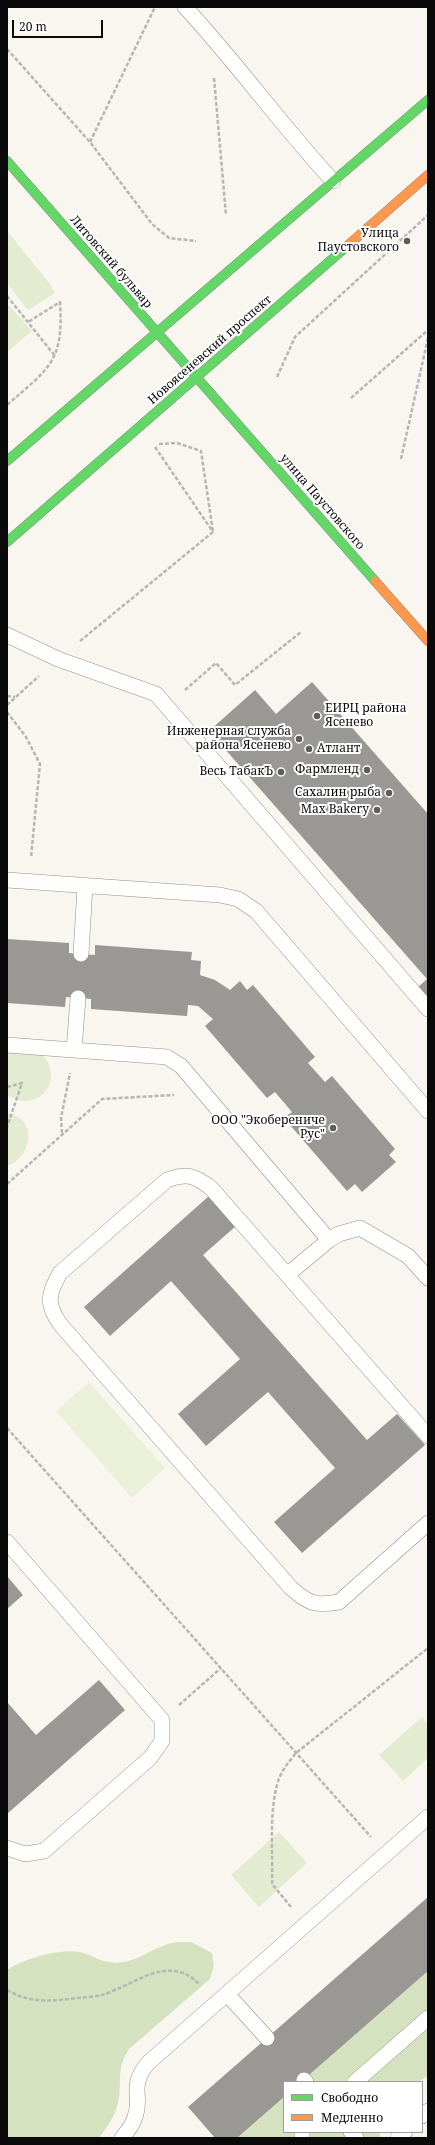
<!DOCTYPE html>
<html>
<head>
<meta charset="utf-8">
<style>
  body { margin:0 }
  #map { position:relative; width:435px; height:2145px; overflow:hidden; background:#f8f6ee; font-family:"Noto Serif",serif }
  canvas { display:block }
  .frame { position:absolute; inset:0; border:8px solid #0a0a0a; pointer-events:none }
  .legend { position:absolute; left:283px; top:2081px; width:140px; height:52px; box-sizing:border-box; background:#fff; border:1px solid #9d9d9d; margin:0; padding:5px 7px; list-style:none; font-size:12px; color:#0a0a0a }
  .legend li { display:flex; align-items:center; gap:8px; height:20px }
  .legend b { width:20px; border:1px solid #9d9d9d }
  .scale { position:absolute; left:12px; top:20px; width:91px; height:18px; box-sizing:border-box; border:2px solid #0a0a0a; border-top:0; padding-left:5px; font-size:12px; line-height:14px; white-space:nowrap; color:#0a0a0a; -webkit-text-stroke:3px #fff; paint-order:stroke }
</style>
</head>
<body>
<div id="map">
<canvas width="435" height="2145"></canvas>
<div class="frame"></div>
<ul class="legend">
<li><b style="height:5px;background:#63d668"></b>Свободно</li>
<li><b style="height:5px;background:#ff974d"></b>Медленно</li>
</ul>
<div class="scale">20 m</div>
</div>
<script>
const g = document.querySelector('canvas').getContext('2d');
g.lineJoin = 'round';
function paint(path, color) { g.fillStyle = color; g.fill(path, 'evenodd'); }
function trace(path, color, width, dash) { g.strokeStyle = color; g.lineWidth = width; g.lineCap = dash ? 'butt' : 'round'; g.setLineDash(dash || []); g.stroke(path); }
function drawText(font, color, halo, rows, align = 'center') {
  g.font = font + ' "Noto Serif",serif'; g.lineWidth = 4; g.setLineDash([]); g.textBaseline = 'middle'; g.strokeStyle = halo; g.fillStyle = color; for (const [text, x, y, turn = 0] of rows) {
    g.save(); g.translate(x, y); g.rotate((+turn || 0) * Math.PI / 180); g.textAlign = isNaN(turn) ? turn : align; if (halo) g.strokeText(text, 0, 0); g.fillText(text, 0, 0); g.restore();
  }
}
paint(new Path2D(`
  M7 231 50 284 55 293 28 310 7 283Z
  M7 303 32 331 7 352Z
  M35 1048C71 1074 40 1117 7 1095V1054L11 1050Z
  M7 1113C37 1117 34 1157 7 1166Z
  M422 1717 428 1724V1758L403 1781 379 1755Z
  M279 1832 307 1863 259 1907 231 1875Z`), '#e3ecd0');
paint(new Path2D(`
  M178 1942H191L212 1953 214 1966 210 1979 129 2049C115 2071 123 2081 118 2103 115 2116 107 2127 99 2138H7V1970C23 1959 60 1948 80 1952 98 1957 103 1965 124 1962 142 1959 158 1944 178 1942Z
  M428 1971V2076L418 2082H301Z
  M284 2097V2132H379L381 2138H237Z`), '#d4e2bf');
paint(new Path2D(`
  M89 1382 165 1468 132 1498 56 1411Z`), '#ebf0d9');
paint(new Path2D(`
  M312 682 428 814V1000L417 988 427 979 209 731 255 690 276 714Z
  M7 939 69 943V953L81 954 95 955V945L192 952 191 960 201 961 200 975 215 980 230 990 240 981 247 990 253 985 315 1057 308 1063 325 1082 332 1076 395 1149 389 1155 396 1162 362 1192 355 1184 347 1191 284 1118 292 1112 275 1092 267 1098 205 1026 213 1019 198 1006 188 1005 187 1016 91 1009V999L66 997 65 1007 7 1003Z
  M209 1196 236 1226 203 1255 367 1440 397 1414 425 1445 302 1553 274 1522 335 1468 268 1392 206 1446 178 1414 240 1359 171 1281 110 1336 84 1307Z
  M7 1576 23 1595 7 1609Z
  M99 1680 125 1710 7 1814V1702L36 1735Z
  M428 1897V1971L301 2082H284V2097L237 2138H215L188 2107Z`), '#9a9894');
const lane = new Path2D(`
  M185 7C237 63 281 125 333 181
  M7 635 58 659 156 694 428 1009
  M7 880 220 895 238 899 256 911 428 1111
  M81 954 85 886
  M7 1045 167 1057 181 1066 329 1240 339 1234 360 1228 408 1256 428 1278
  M74 1050 78 998
  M287 1275 329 1240
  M428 1436 211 1188C194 1175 187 1173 167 1180L60 1273C48 1294 46 1304 60 1324L291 1588C309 1604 316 1606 339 1602L428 1523
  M7 1542 162 1720V1741L150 1758 44 1851 25 1854 7 1848
  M227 1994 267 2038
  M304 2080 306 2082
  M355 2082 428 2018
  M422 2116 428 2111
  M351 2132 356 2138
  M122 2138C127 2132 133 2125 135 2117 143 2095 128 2087 148 2063L428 1817
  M302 2138V2132
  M398 2138 405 2132`);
const fast = new Path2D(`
  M7 161 375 581
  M7 461 428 100
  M7 542 346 247`);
const slow = new Path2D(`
  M346 247 428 175
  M375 581 428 641`);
trace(lane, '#91908d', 16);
trace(fast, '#888783', 10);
trace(slow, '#888783', 10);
trace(new Path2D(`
  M7 49 90 142 152 224 169 238 196 241
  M214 78 226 215
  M90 142 155 7
  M7 296 55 356
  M277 377 295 337 428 215
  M351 398 428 330
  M7 405C49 368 64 362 60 302L28 322
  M159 444 177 443 201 451 213 532
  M155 447 213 532
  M401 459 428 338
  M80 641 213 532
  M185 690 216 663 235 685 301 632
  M7 696 15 697
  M7 705 39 676
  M7 712 26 737 40 764 31 857
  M7 1087 22 1083 7 1127
  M62 1133 61 1118 70 1073
  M7 1184 102 1099 174 1095
  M7 1428 371 1837
  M179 1705 221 1668
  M291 1907 272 1884C273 1852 269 1816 277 1785 280 1772 288 1763 296 1753L428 1648
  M7 1990C31 2004 51 2001 78 1998 86 1997 95 1997 102 1995 135 1985 169 1952 200 1985`), '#b7b6b5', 2.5, [4, 2]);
trace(lane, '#fefefc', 15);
trace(fast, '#63d668', 9);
trace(slow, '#ff974d', 9);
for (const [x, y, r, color] of [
  [407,241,4,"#5d5d5a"],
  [317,716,4,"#5d5d5a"],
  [299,739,4,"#5d5d5a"],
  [309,749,4,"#5d5d5a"],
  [367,770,4,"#5d5d5a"],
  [281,772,4,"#5d5d5a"],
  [389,793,4,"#5d5d5a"],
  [377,810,4,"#5d5d5a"],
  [333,1128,4,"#5d5d5a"]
]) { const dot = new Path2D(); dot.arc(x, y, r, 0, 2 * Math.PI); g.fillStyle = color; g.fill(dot); trace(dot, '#fff', 1.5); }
drawText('12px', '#0a0a0a', '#fff', [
  ["Улица",399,234],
  ["Паустовского",399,248],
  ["ЕИРЦ района",325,709,"left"],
  ["Ясенево",325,723,"left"],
  ["Инженерная служба",291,732],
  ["района Ясенево",291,746],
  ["Атлант",317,749,"left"],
  ["Фармленд",359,770],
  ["Весь ТабакЪ",273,772],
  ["Сахалин рыба",381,793],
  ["Max Bakery",369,810],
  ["ООО \"Экоберениче",325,1121],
  ["Рус\"",325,1135]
], 'right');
drawText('12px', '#0a0a0a', '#fff', [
  ["Литовский бульвар",111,262,49],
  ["Новоясеневский проспект",210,350,-41],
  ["улица Паустовского",322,502,49]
]);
</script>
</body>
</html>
